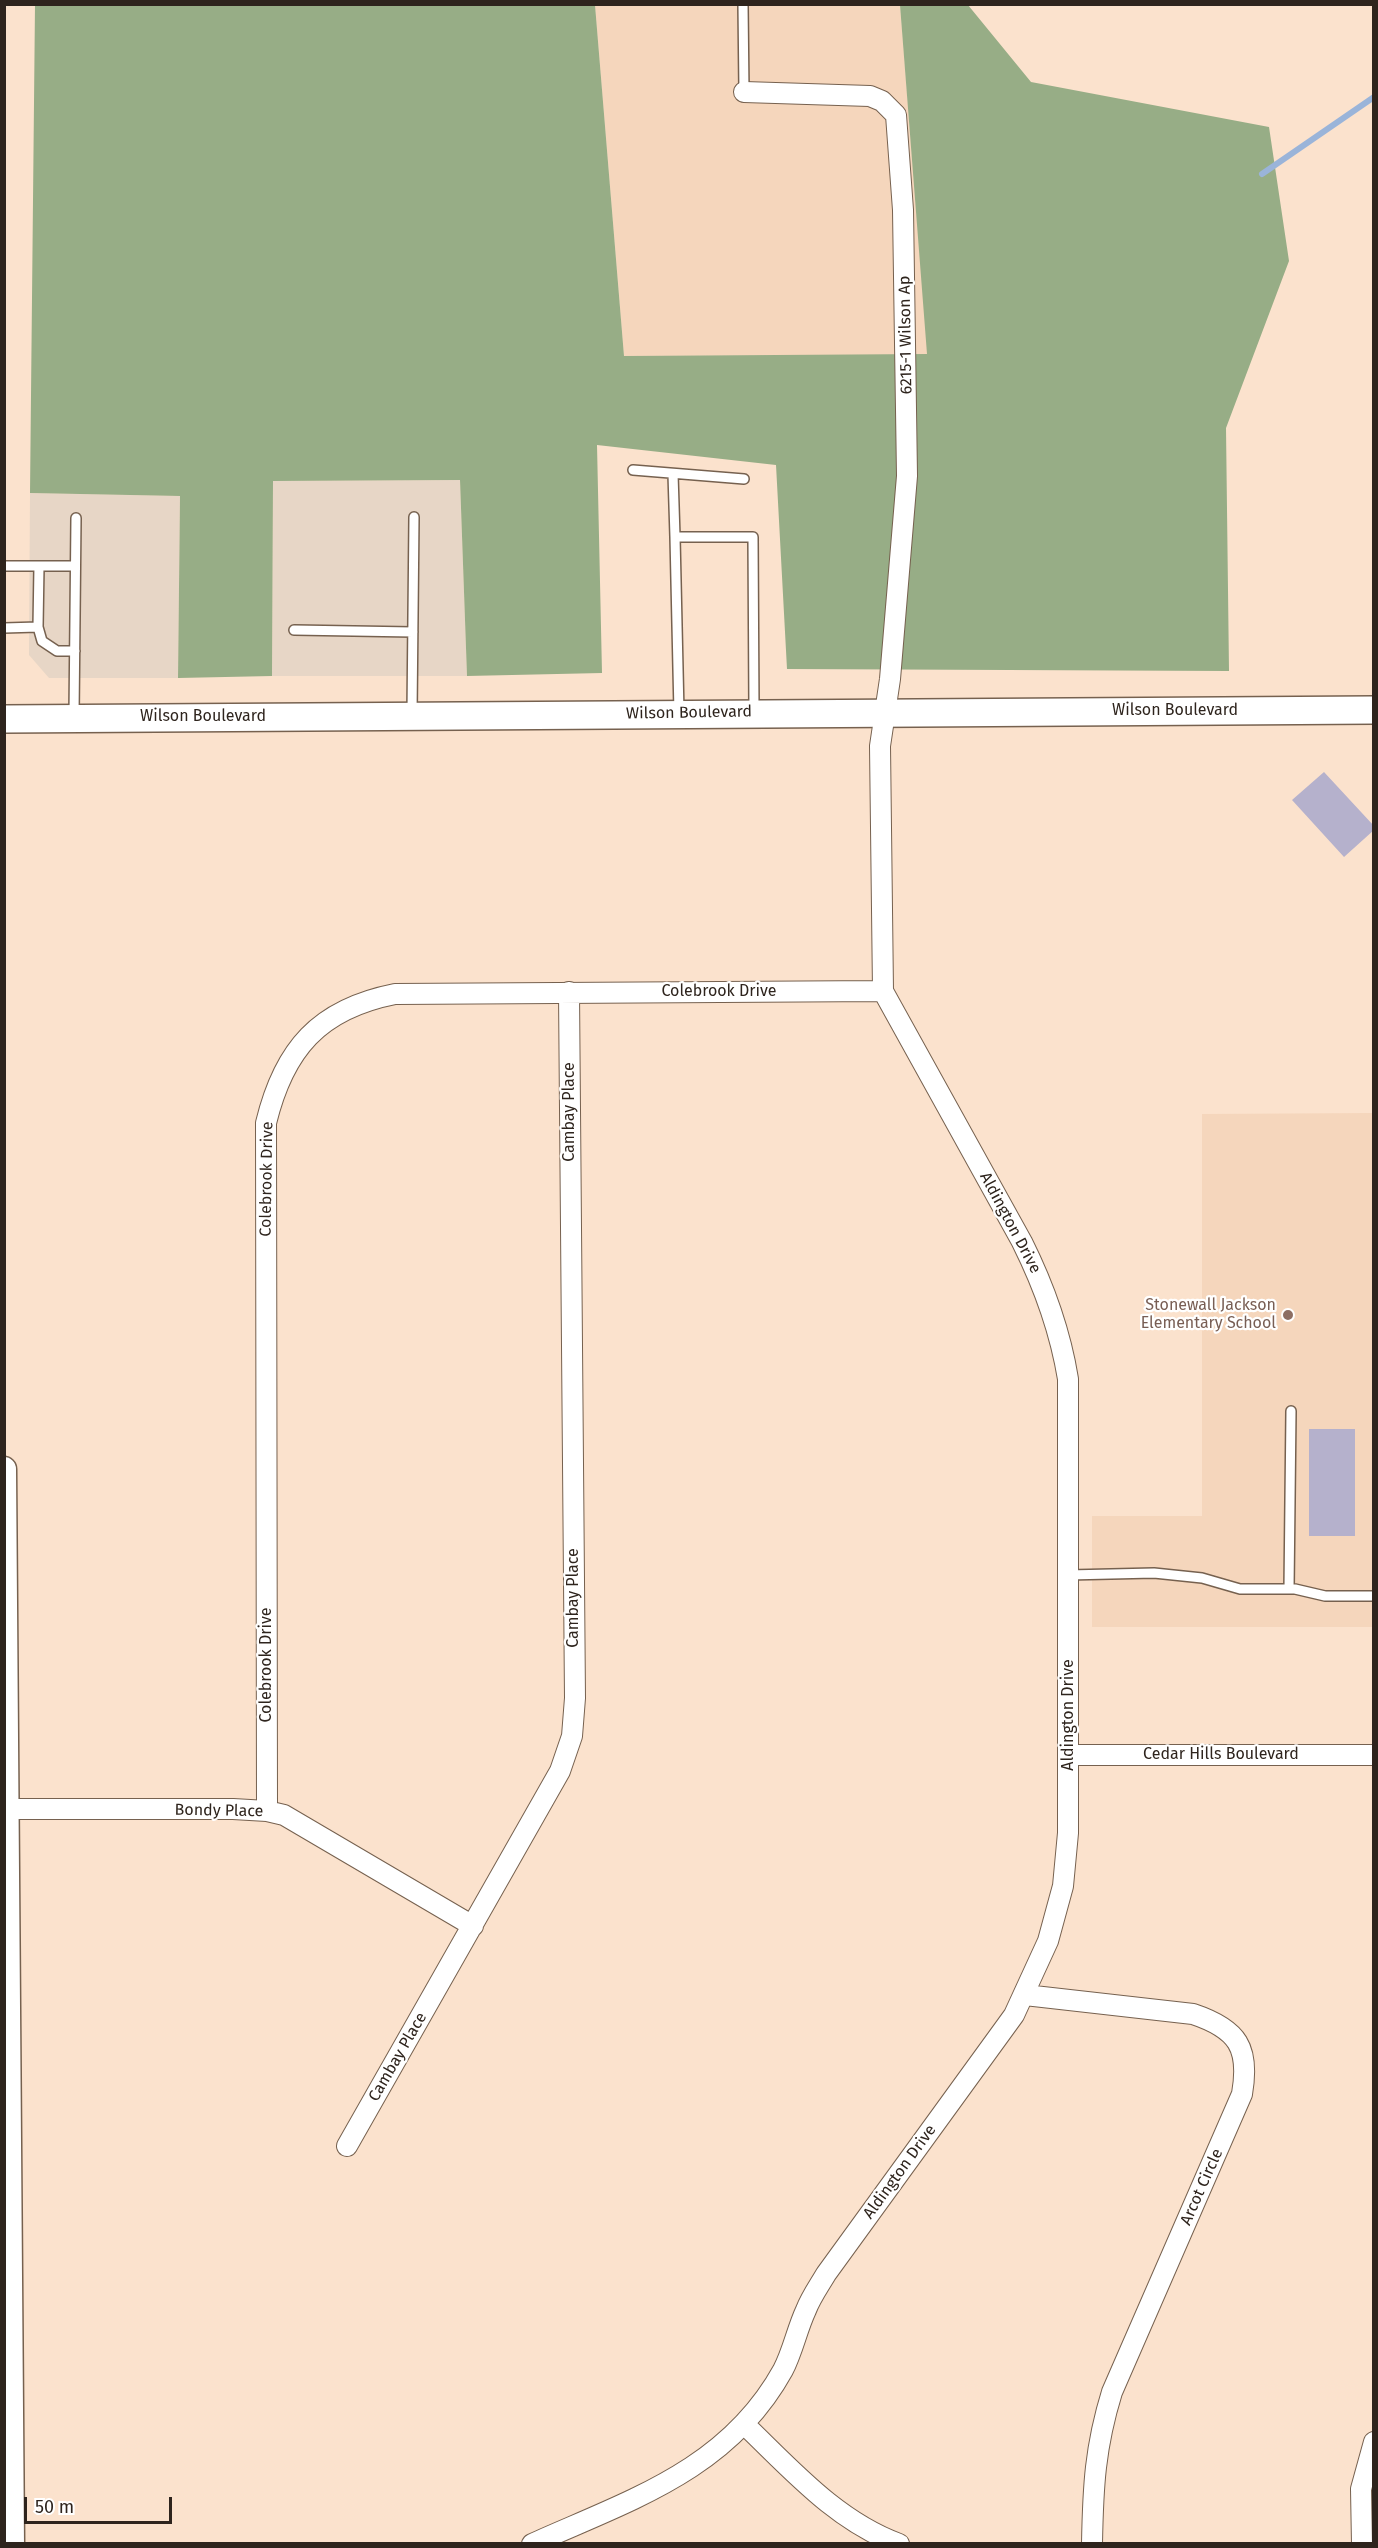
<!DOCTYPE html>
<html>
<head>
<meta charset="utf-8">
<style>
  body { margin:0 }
  #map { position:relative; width:1378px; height:2548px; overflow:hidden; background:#fbe2cd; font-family:"Fira Sans",sans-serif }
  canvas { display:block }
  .frame { position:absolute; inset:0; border:6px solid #2e241d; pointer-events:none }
  .scale { position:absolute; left:24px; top:2497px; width:148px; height:27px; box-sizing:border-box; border:3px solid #2e241d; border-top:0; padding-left:8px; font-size:18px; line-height:21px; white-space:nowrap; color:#2e241d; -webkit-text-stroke:4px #fff; paint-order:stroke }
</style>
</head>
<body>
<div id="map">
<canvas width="1378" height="2548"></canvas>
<div class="frame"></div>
<div class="scale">50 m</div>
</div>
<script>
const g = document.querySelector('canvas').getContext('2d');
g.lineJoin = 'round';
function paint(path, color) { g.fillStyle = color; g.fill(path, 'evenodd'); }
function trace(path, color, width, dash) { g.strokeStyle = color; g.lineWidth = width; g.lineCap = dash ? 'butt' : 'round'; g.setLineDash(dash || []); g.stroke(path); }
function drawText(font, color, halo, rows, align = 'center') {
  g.font = font + ' "Fira Sans",sans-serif'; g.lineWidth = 4.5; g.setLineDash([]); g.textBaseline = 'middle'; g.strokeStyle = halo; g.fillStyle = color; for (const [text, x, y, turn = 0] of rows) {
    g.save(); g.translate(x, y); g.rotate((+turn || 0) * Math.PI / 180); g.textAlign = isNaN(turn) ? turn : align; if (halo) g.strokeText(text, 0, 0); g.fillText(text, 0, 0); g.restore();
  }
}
paint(new Path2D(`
  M460 480 467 676H272L273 481Z
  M30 493 180 496 178 678H49L29 655Z`), '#e7d6c6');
paint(new Path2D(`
  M595 5H900L928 355 624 356Z
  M1373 1113V1627H1092V1516H1202V1114Z`), '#f5d6bc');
paint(new Path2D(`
  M35 5H595L624 356 927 354 900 5H968L1031 82 1269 127 1289 261 1226 428 1229 671 787 669 776 465 597 445 602 673 467 676 460 480 273 481 272 676 178 678 180 496 30 493Z`), '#97ad86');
trace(new Path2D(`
  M1262 174 1374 97`), '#9ab4d9', 6);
paint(new Path2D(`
  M1324 772 1374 826V830L1344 857 1292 800Z
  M1309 1429H1355V1536H1309Z`), '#b5b1cc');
const service = new Path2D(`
  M743 4 744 92
  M633 470 744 479
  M673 474 675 537
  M4 566H75
  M38 627 42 641 57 651H75
  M4 628 38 627 39 566
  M294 630 413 632
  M412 713 414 517
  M679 713 675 537H753L754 710
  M74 715 76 518
  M1068 1575 1154 1573 1202 1578 1240 1589H1295L1325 1596H1374
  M1289 1589 1291 1411`);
const minor = new Path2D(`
  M1069 1755H1374
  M4 1809H233L267 1811 284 1815 473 1926
  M267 1811 266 1123C284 1049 319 1009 395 994L883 991
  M1025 1995 1193 2014C1238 2029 1250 2048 1242 2094L1112 2392C1095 2447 1093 2487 1092 2544
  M347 2146 560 1771 572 1736 575 1698 569 992
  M744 2424C791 2469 836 2521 899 2544
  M532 2544C630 2500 728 2470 783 2370 793 2351 797 2329 806 2310 811 2297 819 2286 826 2274L1014 2015 1048 1941 1063 1886 1068 1833V1379C1060 1330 1044 1286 1022 1242L883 991 880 746 890 679 907 476 903 210 896 115 882 101 870 96 744 92
  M1362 2544 1361 2489 1374 2442`);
const tertiary = new Path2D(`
  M4 1469 12 2544`);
const secondary = new Path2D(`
  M4 719 1374 710`);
trace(service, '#76614f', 12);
trace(minor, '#76614f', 22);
trace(tertiary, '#76614f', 27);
trace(secondary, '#76614f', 30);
trace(service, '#fff', 9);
trace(minor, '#fff', 20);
trace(tertiary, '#fff', 24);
trace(secondary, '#fff', 27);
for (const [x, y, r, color] of [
  [1288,1315,6,"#8d6e63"]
]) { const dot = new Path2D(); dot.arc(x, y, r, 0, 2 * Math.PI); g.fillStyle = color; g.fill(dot); trace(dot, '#fff', 2); }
drawText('16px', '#2e241d', '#fff', [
  ["6215-1 Wilson Ap",906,335,-91],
  ["Wilson Boulevard",1175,711],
  ["Wilson Boulevard",689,713,-1],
  ["Wilson Boulevard",203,717],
  ["Colebrook Drive",719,992],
  ["Cambay Place",570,1112,-90],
  ["Colebrook Drive",267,1179,-89],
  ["Aldington Drive",1010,1223,62],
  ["Cambay Place",574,1598,-90],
  ["Colebrook Drive",267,1665,-90],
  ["Aldington Drive",1069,1715,-90],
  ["Cedar Hills Boulevard",1221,1755],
  ["Bondy Place",219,1811,1],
  ["Cambay Place",398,2057,-60],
  ["Aldington Drive",900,2172,-54],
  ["Arcot Circle",1202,2187,-66]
]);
drawText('16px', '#785e54', '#fff', [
  ["Stonewall Jackson",1276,1306],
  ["Elementary School",1276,1324]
], 'right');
</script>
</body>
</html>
